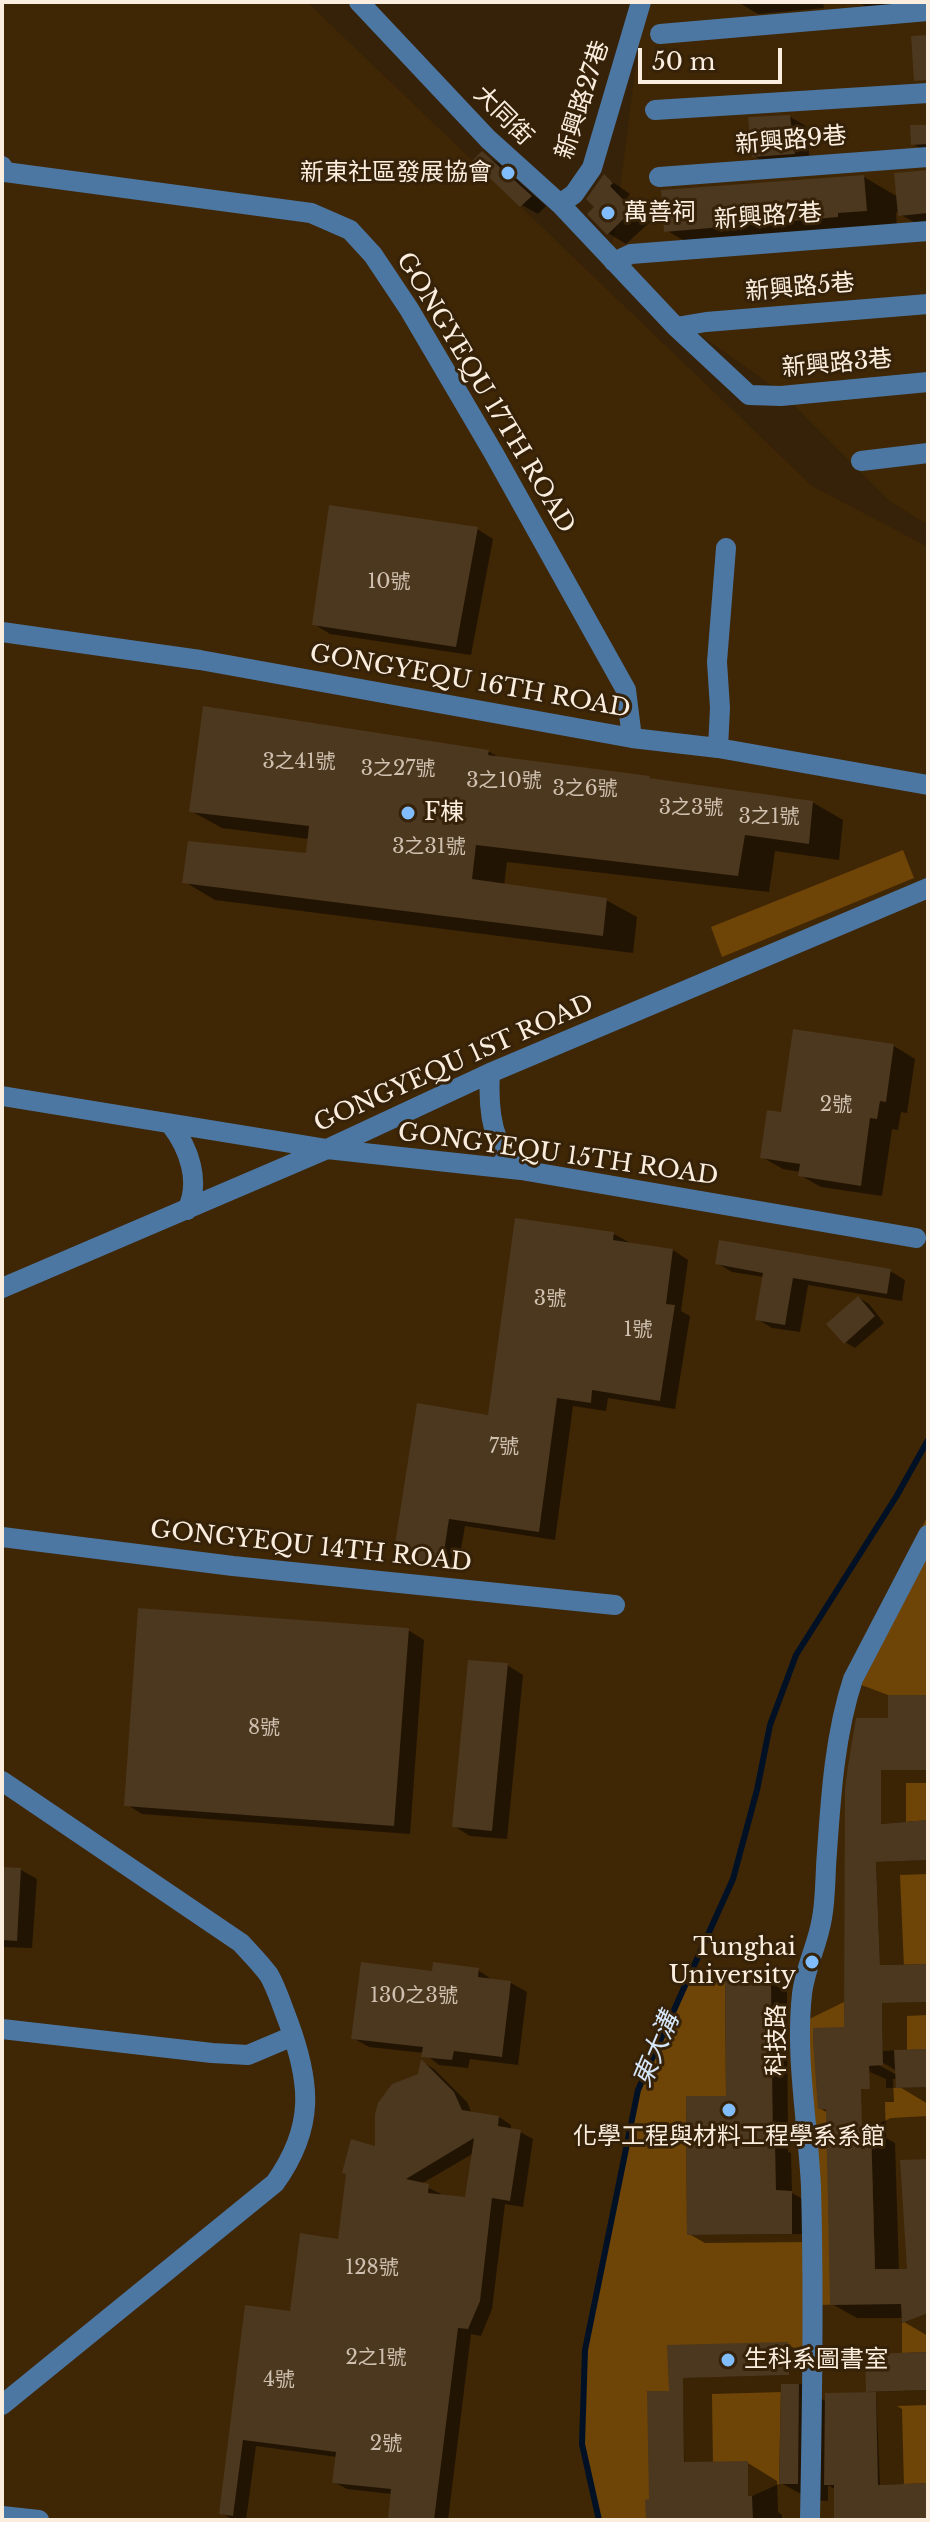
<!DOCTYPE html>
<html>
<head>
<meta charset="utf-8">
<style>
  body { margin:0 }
  #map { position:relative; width:930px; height:2522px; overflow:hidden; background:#362209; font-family:"Libre Baskerville",serif }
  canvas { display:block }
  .frame { position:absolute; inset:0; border:4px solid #fbeedf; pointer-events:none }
  .scale { position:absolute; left:638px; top:48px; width:144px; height:36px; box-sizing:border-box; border:4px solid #fbeedf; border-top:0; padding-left:10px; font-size:24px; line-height:28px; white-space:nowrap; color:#fbeedf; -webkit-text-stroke:6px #362209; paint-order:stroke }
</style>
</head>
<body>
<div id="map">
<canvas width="930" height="2522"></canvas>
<div class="frame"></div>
<div class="scale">50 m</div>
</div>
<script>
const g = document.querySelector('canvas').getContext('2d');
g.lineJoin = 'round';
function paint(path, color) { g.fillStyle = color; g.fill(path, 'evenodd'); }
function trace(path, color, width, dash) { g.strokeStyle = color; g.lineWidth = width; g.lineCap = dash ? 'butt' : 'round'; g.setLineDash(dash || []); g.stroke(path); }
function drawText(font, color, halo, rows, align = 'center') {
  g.font = font + ' "Libre Baskerville","Noto Sans TC",serif'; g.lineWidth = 6; g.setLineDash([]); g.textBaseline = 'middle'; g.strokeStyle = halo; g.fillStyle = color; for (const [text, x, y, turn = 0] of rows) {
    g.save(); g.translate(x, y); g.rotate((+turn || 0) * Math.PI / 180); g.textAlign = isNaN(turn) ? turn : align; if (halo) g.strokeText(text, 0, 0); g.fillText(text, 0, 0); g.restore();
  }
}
paint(new Path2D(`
  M2 2H307L812 486 928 547V2520H2Z
  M644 2H928V525L888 500 780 391 602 266 614 236Z`), '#3f2605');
paint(new Path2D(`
  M903 850 914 878 722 957 711 927Z
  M928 1515V1695H888L848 1680Z
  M881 1763 889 1770H928V1820L881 1824Z
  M928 1860V1964L880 1965 876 1862Z
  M725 1981 726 2096H686L687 2235 811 2234 801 2023 844 2002 846 2067H869L870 2072 886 2079V2088L928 2087V2116L891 2118 871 2127 876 2304 814 2305 813 2384H781L779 2484 752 2496 646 2500V2520H599L582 2444 585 2350 638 2090 687 1982ZM788 2343 789 2375 669 2378ZM648 2391H683L685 2492Z
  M928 2002V2049L883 2051 882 2003Z
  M928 2312V2352L902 2353V2323Z
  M928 2390V2483L880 2485 876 2392Z`), '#6f4507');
paint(new Path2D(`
  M738 2H823L824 8 758 14Z
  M858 2H928L868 8Z
  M790 117 806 126 810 162 770 165 754 156Z
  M928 127V150H923L913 144Z
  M482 154 498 163 546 206 538 214 522 205Z
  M928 172V224L919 225 896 212 897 228 697 248 666 230 864 177 898 197Z
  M604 176 630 194 627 198 650 222 626 244 608 233 597 207Z
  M477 529 493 539 471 655 330 634 314 624Z
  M488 751 500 758 812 802 843 820 839 860 775 851 769 892 507 862 504 886 606 900 637 917 633 953 215 900 185 882 307 856 309 839 222 828 191 811Z
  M894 1046 915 1059 907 1113 901 1112 898 1130 892 1129 882 1196 821 1187 800 1175 801 1172 783 1169 762 1157 783 1115Z
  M614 1234 630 1243 673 1250 688 1260 681 1311 690 1316 675 1409 608 1398 606 1411 573 1406 555 1540 465 1526 457 1572 411 1565 395 1556Z
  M717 1263 890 1271 905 1280 902 1301 808 1285 800 1332 772 1328 757 1319 764 1277 732 1272Z
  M859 1298 869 1304 884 1323 855 1348 845 1342Z
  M408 1630 424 1640 410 1834 142 1814 126 1804Z
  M507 1665 523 1675 507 1839 470 1836 454 1826Z
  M928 1697V1783H906V1824L928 1822V1874L900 1875 904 1967 928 1966V2015L907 2016V2052L928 2051V2104L898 2086V2079H893L894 2102H885L886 2138 895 2143 899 2271H909L928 2161V2336L904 2322V2318H857L832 2304 828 2113 819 2108 846 2029 847 1789 890 1720ZM875 2058 897 2071V2075L873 2062Z
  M2 1869 21 1870 37 1879 32 1948 2 1947Z
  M478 1970 494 1981 511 1983 527 1992 518 2065 470 2059 468 2068 439 2065 424 2053 369 2047 353 2038 433 1973Z
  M771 1983 787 1992 788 2152 791 2153 792 2193 808 2202V2242L705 2243 689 2234 728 2098Z
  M422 2062 434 2069 467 2102 472 2114 499 2117 511 2125V2130L520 2132 533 2139 523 2207 505 2204 492 2309 481 2336 471 2334 448 2520H396L390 2517 392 2494 347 2489 334 2482 337 2457 256 2446 246 2520H234L221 2513 247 2308 292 2313 340 2241 377 2148 420 2076ZM474 2153 467 2199 441 2196V2194L421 2184Z
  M787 2344 817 2361 808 2391 827 2402 875 2394 868 2391 928 2354V2405L897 2406 902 2409 904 2486 928 2485V2520H836V2490L828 2485V2501L812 2500 781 2483 783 2392 712 2394 713 2464 748 2463 777 2481 778 2512 782 2515V2520H648L671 2393 669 2347Z`), '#0007');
trace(new Path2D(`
  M599 2520 582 2444 585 2350 638 2090 733 1879 757 1790 770 1725 796 1655 896 1497 928 1440`), '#001025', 6);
paint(new Path2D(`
  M928 35V80L914 81 911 36Z
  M790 115 795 154 752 157 748 117Z
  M910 125H928V144L911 145Z
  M482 151 532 196 520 207 472 161Z
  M928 170V213L898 216 894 173Z
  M604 174 613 183 610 186 633 210 607 235 587 214 594 207 586 199Z
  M864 175 867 211 838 213V217L664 232 661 190Z
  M329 505 478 527 456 647 312 625Z
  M203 706 489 750 488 755 650 776 649 778 813 801 809 844 745 835 738 876 476 845 472 879 607 898 603 936 182 883 188 841 306 853 309 826 189 812Z
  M793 1029 894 1044 886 1102 880 1101 877 1119 870 1118 861 1186 798 1176 800 1164 760 1158 767 1110 781 1112Z
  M515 1218 614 1232 613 1240 673 1249 666 1304 675 1305 660 1401 592 1390 591 1403 557 1398 539 1532 449 1519 442 1565 393 1557 417 1403 488 1415Z
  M719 1240 891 1269 887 1294 793 1278 785 1325 755 1320 763 1273 715 1264Z
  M858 1296 875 1316 844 1344 826 1324Z
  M138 1608 409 1628 394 1826 124 1806Z
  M468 1660 508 1663 492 1831 452 1827Z
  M888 1695H928V1770H881V1824L928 1820V1860L876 1862 880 1965 928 1964V2002L882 2003 883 2065 869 2066 870 2089H861L862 2126H871L875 2269H907L900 2160 928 2159V2313L902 2323 901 2304 830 2305 826 2109H818L813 2042V2028L844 2027 845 1789 848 1766 856 1718H888Z
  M2 1867 21 1868 17 1941 2 1940Z
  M361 1962 432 1971 433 1962 479 1968 478 1977 511 1981 502 2057 454 2051 452 2060 421 2057 423 2047 351 2039Z
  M725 1981H771L773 2142H775L776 2190 792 2191V2234L687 2235 686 2096H726Z
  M928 2049V2087L896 2088 894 2050Z
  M421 2059 454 2092 462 2110 499 2116 498 2126 521 2130 510 2201 492 2198 480 2301 468 2329 458 2328 434 2520 388 2518 391 2489 332 2483 336 2452 243 2440 233 2516 219 2514 245 2305 290 2311 300 2233 338 2239 346 2174 342 2173 351 2139 375 2146V2114L378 2103 392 2084 418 2074ZM474 2138 465 2197 428 2193 429 2184 406 2179Z
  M788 2342 789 2375 683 2378 684 2462 748 2461V2496H752L753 2520H646L645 2500 649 2499 647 2391H669L667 2345Z
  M928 2352V2390L866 2392 865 2354Z
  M781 2384H799L798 2484H779Z
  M876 2392 878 2485 928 2483V2520H834V2485H824L825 2393Z`), '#4c371f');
trace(new Path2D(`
  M359 2 488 139 560 204 676 327 749 395 781 396 928 382
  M660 34 928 11
  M655 110 928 93
  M2 166 5 172 311 213 350 230 373 255 409 309 493 452 626 690 632 738
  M659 177 928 157
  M560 204 574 194 592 168 641 2
  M614 262 631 254 928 231
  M676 327 706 322 928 304
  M861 461 928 453
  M2 632 200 660 632 738 718 748 928 785
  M718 748 720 708 717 662 726 548
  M490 1073C488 1106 491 1150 521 1170
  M2 1096 327 1149 521 1170 916 1238
  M171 1125C189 1148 201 1182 187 1210
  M2 1288 327 1149 490 1073 928 888
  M2 1537 233 1566 615 1605
  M2 1781 241 1943C250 1953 261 1964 269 1975 277 1989 282 2006 288 2021 311 2083 315 2127 275 2183L2 2405
  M2 2029 212 2053 248 2055 293 2036
  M2 2516 39 2520
  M810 2520C812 2409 814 2298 811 2187 808 2123 795 2058 802 1994 805 1968 818 1944 822 1918 826 1896 825 1874 827 1852 831 1794 835 1734 853 1679L928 1535`), '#4c77a3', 20);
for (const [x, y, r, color] of [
  [508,173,8,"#81bdfa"],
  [608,213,8,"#81bdfa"],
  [408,813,8,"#81bdfa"],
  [812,1962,8,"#81bdfa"],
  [729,2110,8,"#81bdfa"],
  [728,2360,8,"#81bdfa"]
]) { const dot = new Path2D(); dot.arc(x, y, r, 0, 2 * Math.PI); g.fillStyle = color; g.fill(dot); trace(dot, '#362209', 3); }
drawText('20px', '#cfc0af', null, [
  ["10號",389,582],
  ["3之41號",299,762],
  ["3之27號",398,769],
  ["3之10號",504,781],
  ["3之6號",585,789],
  ["3之3號",691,808],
  ["3之1號",769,817],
  ["3之31號",429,847],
  ["2號",836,1105],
  ["3號",550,1299],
  ["1號",638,1330],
  ["7號",504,1447],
  ["8號",264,1728],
  ["130之3號",414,1996],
  ["128號",372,2268],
  ["2之1號",376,2358],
  ["4號",279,2380],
  ["2號",386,2444]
]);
drawText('24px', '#fbeedf', '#362209', [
  ["新興路27巷",583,100,-72],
  ["大同街",503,116,45],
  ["新興路9巷",791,141,-5],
  ["新興路7巷",768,217,-4],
  ["新興路5巷",800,288,-5],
  ["新興路3巷",837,364,-5],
  ["GONGYEQU 17TH ROAD",485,393,59],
  ["GONGYEQU 16TH ROAD",470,682,10],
  ["GONGYEQU 1ST ROAD",454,1064,-24],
  ["GONGYEQU 15TH ROAD",558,1155,8],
  ["GONGYEQU 14TH ROAD",311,1547,6],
  ["科技路",777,2040,-90]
]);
drawText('24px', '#fbeedf', '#362209', [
  ["新東社區發展協會",492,173,"right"],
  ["萬善祠",624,213],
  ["F棟",424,813],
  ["Tunghai",796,1948,"right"],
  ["University",796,1976,"right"],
  ["化學工程與材料工程學系系館",729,2137,"center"],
  ["生科系圖書室",744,2360]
], 'left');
drawText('italic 26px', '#d5e6f9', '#362209', [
  ["東大溝",657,2050,-67]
]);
</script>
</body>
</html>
